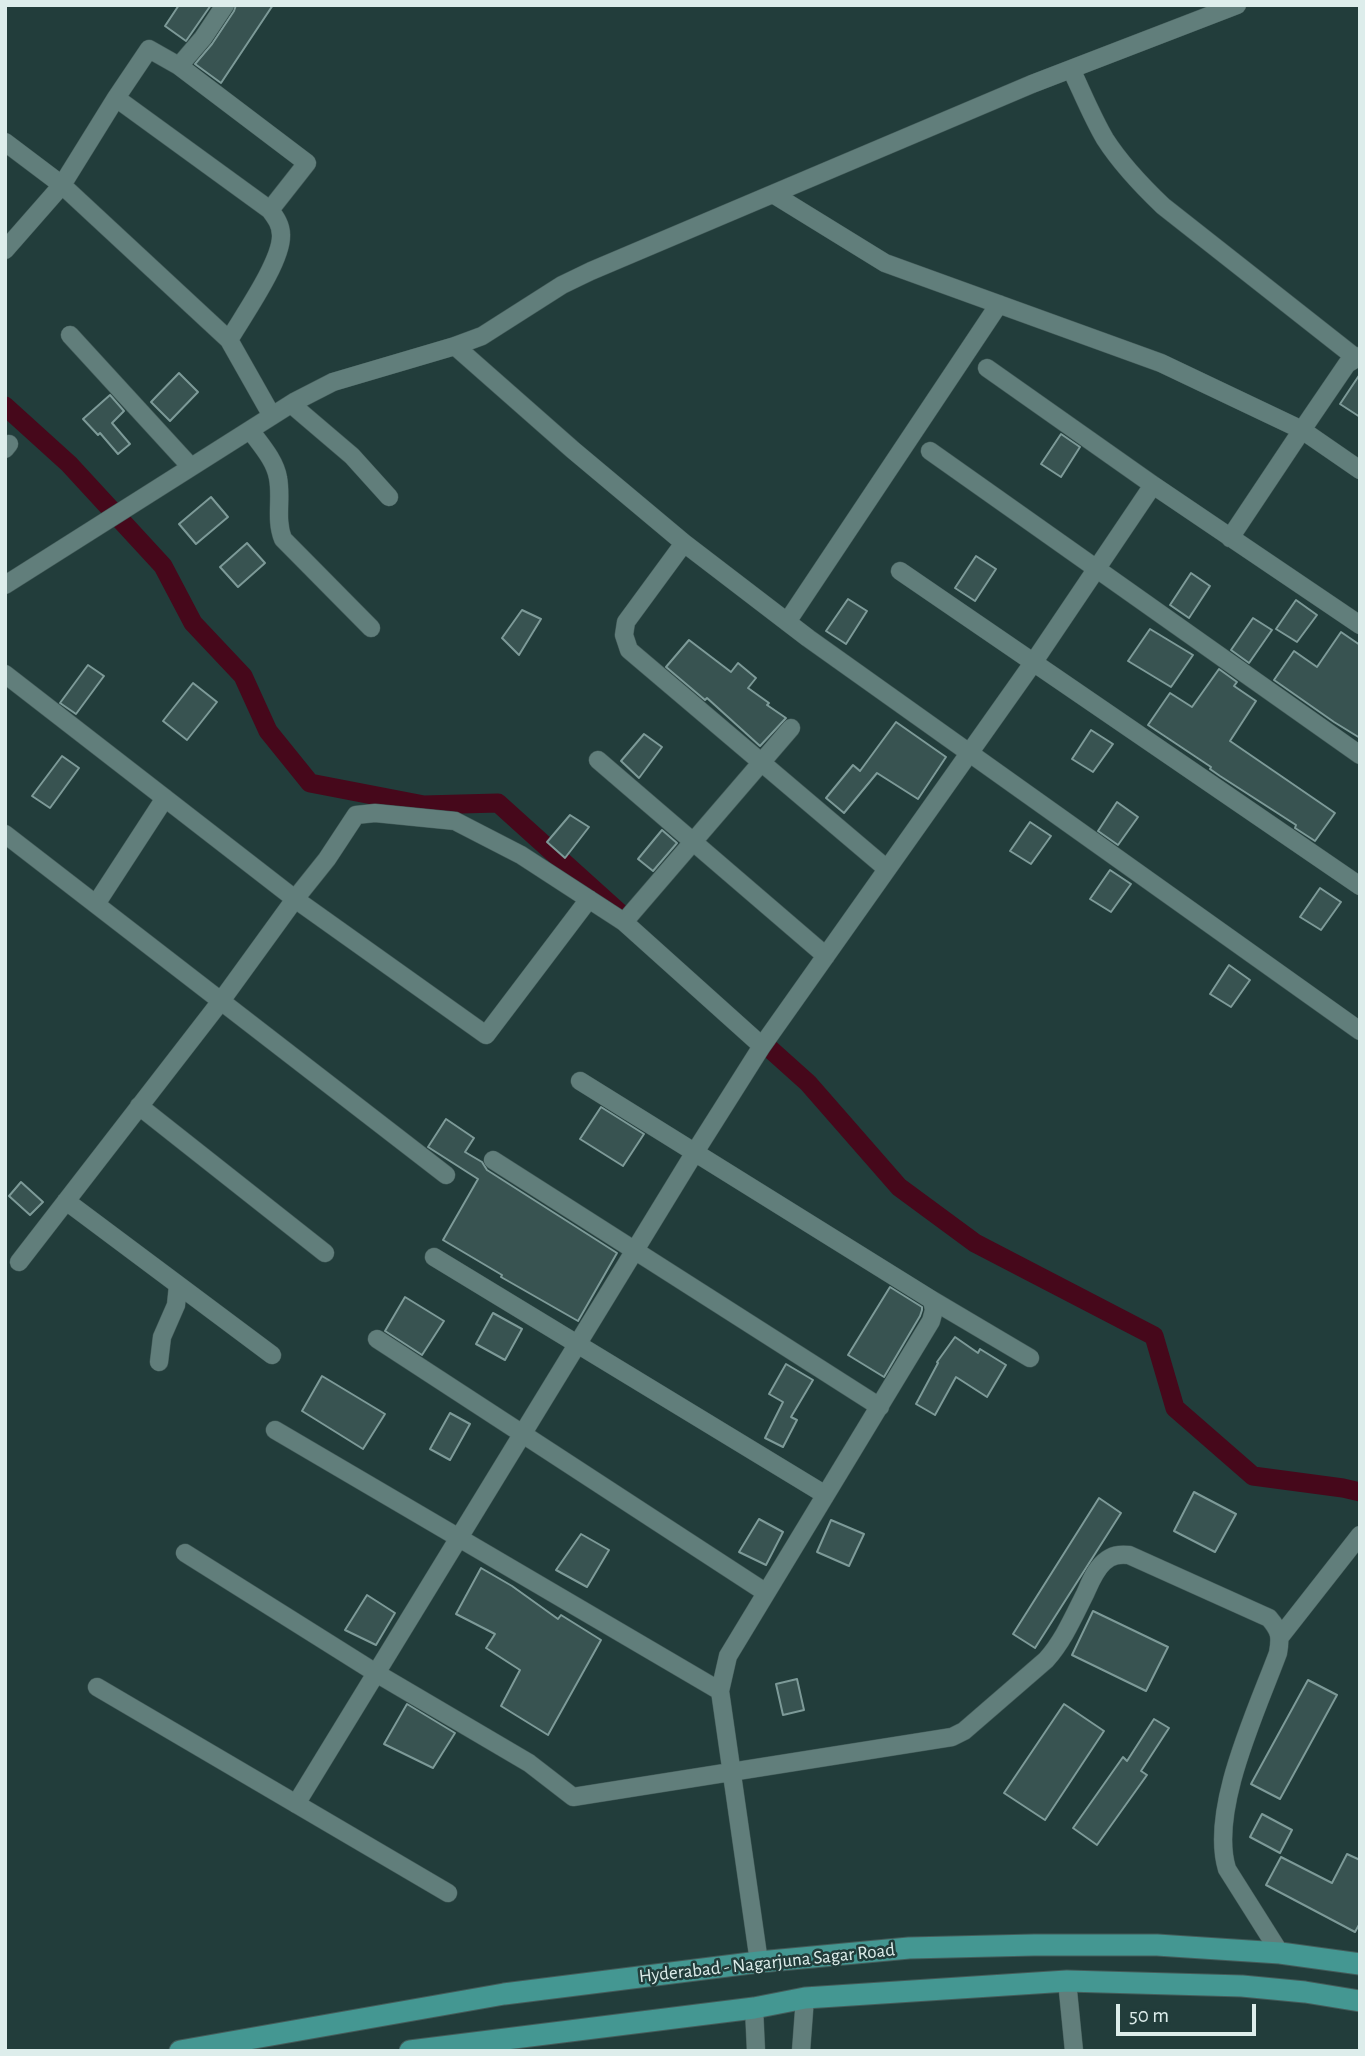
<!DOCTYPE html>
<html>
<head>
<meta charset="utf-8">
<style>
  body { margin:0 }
  #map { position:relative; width:1365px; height:2056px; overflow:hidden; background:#223d3b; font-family:"Alegreya Sans",sans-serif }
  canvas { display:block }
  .frame { position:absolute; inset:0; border:7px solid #ddedeb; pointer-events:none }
  .scale { position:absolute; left:1116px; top:2004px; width:140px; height:32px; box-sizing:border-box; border:4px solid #ddedeb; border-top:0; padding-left:9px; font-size:21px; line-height:24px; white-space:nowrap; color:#ddedeb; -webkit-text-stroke:5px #223d3b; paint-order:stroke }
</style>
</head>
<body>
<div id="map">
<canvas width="1365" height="2056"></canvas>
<div class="frame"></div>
<div class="scale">50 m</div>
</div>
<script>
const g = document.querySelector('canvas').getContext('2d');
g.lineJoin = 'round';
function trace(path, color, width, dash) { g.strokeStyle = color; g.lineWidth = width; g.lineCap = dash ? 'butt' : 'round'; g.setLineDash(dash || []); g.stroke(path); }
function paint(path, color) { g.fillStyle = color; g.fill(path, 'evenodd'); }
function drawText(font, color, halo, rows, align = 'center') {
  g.font = font + ' "Alegreya Sans",sans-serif'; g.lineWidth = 5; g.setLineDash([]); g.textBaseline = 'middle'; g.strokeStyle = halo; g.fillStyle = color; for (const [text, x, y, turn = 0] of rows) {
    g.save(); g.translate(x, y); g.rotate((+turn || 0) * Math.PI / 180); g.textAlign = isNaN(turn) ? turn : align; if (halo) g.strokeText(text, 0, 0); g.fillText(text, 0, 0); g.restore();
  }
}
trace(new Path2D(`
  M5 406 69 464 163 566 193 623 243 676 268 731 310 783 424 805 498 803 621 914
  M769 1048 808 1083 899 1187 975 1243 1154 1336 1175 1408 1253 1476 1343 1488 1360 1492`), '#46081b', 19);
const building = new Path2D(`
  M179 5H211L186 41 165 26Z
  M236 5H273L221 83 195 64 212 44 234 11Z
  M179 373 198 392 170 421 151 402Z
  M1360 374V417L1340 404Z
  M110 395 124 411 112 423 130 444 118 454 100 433 98 435 83 419Z
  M1061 434 1080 447 1061 477 1041 464Z
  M211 497 228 517 196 544 179 524Z
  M247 543 265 563 238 587 220 567Z
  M976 556 996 569 975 601 955 588Z
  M1191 573 1210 586 1189 618 1170 605Z
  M848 599 867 611 846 644 826 631Z
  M1296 600 1317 615 1297 642 1276 629Z
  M522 610 541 619 519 655 502 638Z
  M1253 618 1272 630 1249 663 1231 650Z
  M1150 629 1193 655 1171 687 1128 661Z
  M1341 632 1360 645V738L1334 722 1274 680 1294 651 1317 667Z
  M689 640 731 672 738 663 756 678 748 688 769 703 767 705 786 718 760 746 707 698 705 700 666 667Z
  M88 665 104 676 76 714 60 703Z
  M1219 669 1237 682 1234 686 1256 701 1230 741 1335 813 1315 841 1295 828 1296 825 1220 776 1210 769 1211 767 1148 725 1170 693 1192 707Z
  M193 683 217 702 187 740 163 721Z
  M896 722 946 757 918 799 877 773 844 813 826 798 853 765 860 771Z
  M1091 730 1113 744 1093 772 1072 759Z
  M644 734 662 747 639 778 621 761Z
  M62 756 79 768 50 808 32 796Z
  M1117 802 1138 817 1118 845 1098 831Z
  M570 815 589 827 565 858 547 842Z
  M1030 822 1051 836 1031 864 1010 851Z
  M662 830 677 843 653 871 638 859Z
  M1110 870 1131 884 1111 912 1090 899Z
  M1320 888 1341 902 1321 930 1300 917Z
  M1229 965 1250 980 1231 1007 1210 994Z
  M601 1107 644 1134 623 1166 580 1139Z
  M446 1119 474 1138 465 1152 482 1162 487 1170 617 1253 578 1321 501 1277 502 1275 443 1240 478 1179 428 1147Z
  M21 1182 43 1202 30 1215 9 1196Z
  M890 1287 922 1307V1310L920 1316 884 1377 848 1355Z
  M405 1297 444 1321 422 1355 385 1331Z
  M493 1313 522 1329 505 1360 476 1344Z
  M955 1337 978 1353 980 1349 1006 1365 987 1397 956 1377 935 1415 916 1404 938 1363 937 1362Z
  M786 1364 813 1380 791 1417 797 1420 783 1447 765 1438 783 1402 769 1394Z
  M322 1376 385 1414 363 1449 302 1411Z
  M450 1413 470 1424 450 1460 430 1449Z
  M1194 1492 1236 1514 1215 1552 1174 1531Z
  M1099 1498 1121 1513 1035 1648 1013 1634Z
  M759 1519 783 1532 766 1565 739 1552Z
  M831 1520 864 1534 849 1566 817 1552Z
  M581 1534 609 1550 587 1587 556 1570Z
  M481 1568 512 1586 558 1619 561 1615 601 1640 548 1735 501 1706 520 1670 486 1648 495 1634 456 1614Z
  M367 1595 395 1613 376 1645 345 1630Z
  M1093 1611 1168 1647 1146 1691 1072 1655Z
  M797 1679 804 1710 783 1715 776 1684Z
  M1308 1680 1337 1695 1280 1799 1251 1784Z
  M407 1704 455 1733 433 1768 384 1744Z
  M1064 1704 1104 1731 1045 1820 1004 1793Z
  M1154 1719 1169 1728 1141 1771 1147 1775 1097 1845 1073 1828 1123 1757 1127 1761Z
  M1262 1814 1292 1830 1280 1853 1250 1837Z
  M1347 1854 1360 1860V1923L1355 1932 1266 1885 1281 1857 1332 1883Z`);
paint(building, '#385351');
trace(building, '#7d9a98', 2);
const minor = new Path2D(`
  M179 66 307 163 270 210
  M1071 69C1082 92 1092 117 1105 139 1121 164 1141 185 1163 206L1356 358
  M116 98 270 210C276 218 281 225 281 235 282 261 243 316 229 340
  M5 142 62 185 229 340 272 416
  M773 194 885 263 1161 363 1302 430 1347 364 1360 356
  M5 250 62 185 116 98 149 49 179 66 203 38 225 5
  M70 335 191 467
  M455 346 573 450 684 543 808 638 1360 1031
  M987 368 1153 485
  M291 404 352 456 389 497
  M250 430C260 444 275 460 278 478 282 499 275 519 283 539L371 628
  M5 449 9 444
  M930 451 1360 755
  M1230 538 1302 430 1360 470
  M684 543 626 622 624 635 629 650 887 869
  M900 571 1360 886
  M5 585 294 402 333 382 455 346 482 336 562 285 591 271 1032 84 1237 5
  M787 622 999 304
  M5 674 295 899 486 1035 589 899
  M598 760 826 956
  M5 834 446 1175
  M96 904 165 798
  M624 922 791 728
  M580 1081 932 1300 934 1310 931 1321 728 1656 720 1691 759 1962
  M139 1106 325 1253
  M493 1160 880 1407
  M66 1201 272 1355
  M434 1257 824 1494
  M19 1262 221 1001 295 899 327 859 356 815 375 813 455 821 521 855 624 922 762 1046
  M932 1300 1030 1358
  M377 1339 765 1592
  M159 1362 162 1337 176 1305 178 1285
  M275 1430 720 1691
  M185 1553 376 1673 529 1763 573 1797 952 1737 964 1731 1046 1660C1063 1641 1073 1618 1085 1594 1090 1583 1095 1570 1104 1562 1112 1555 1119 1554 1129 1555L1269 1618C1280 1631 1281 1636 1278 1653 1257 1710 1209 1810 1227 1869L1280 1953
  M1280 1637 1360 1535
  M97 1687 448 1893
  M296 1804 695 1152 762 1046 1033 663 1153 485 1360 625
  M1067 1981 1074 2051
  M754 2008 756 2051
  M801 2051 805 1998`);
const major = new Path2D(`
  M180 2051 504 1994 759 1962 909 1948 1034 1945H1157L1280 1953 1360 1964
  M410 2051 754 2008 805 1998 1067 1981 1242 1986 1305 1992 1360 2001`);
trace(minor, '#445c5a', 19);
trace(major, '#445c5a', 23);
trace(minor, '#617e7b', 18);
trace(major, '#449792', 21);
drawText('19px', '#ddedeb', '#223d3b', [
  ["Hyderabad - Nagarjuna Sagar Road",767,1963,-6]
]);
</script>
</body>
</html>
